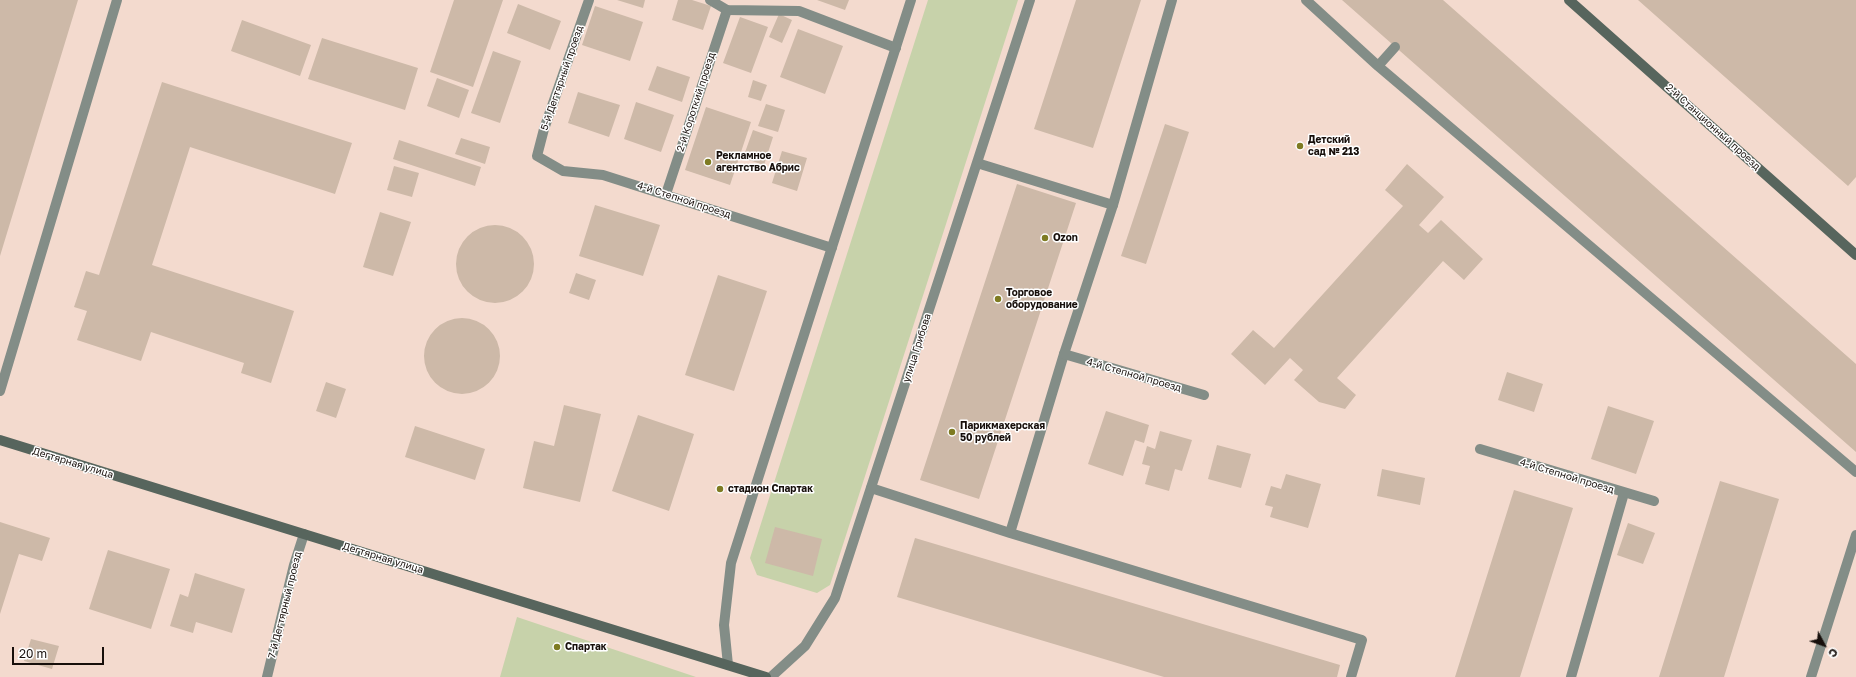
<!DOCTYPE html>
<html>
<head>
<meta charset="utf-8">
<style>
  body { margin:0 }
  #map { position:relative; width:1856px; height:677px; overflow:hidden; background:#f3dace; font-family:"Golos Text",sans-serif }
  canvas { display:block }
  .north { position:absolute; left:1804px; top:625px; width:40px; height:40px; -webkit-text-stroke:3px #fff; paint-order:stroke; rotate:131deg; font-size:11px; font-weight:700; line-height:16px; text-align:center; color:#170f0b }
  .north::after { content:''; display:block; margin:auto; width:14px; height:18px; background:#170f0b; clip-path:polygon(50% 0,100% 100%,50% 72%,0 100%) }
  .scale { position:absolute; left:12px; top:647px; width:92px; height:18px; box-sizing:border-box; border:2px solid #170f0b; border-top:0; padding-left:5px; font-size:12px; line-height:14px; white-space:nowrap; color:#170f0b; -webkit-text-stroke:3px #fff; paint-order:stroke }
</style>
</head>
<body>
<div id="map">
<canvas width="1856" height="677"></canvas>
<div class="north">С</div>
<div class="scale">20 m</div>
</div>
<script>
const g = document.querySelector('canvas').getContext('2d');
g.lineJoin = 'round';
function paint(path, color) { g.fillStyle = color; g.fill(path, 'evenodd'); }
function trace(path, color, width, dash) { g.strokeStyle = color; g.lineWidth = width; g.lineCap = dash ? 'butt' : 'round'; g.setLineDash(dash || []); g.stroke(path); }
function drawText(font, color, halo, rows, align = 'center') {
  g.font = font + ' "Golos Text",sans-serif'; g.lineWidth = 3; g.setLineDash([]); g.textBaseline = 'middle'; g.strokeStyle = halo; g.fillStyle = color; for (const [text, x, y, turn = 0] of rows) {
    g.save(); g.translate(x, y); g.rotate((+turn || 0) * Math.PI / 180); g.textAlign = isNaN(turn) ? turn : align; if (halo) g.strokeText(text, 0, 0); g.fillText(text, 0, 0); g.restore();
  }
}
paint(new Path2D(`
  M928 0H1018L830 585 817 593 757 575 750 558Z
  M517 617 696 677H500Z`), '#c7d2aa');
paint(new Path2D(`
  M0 0H78L0 256Z
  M454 0H503L473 87 430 72Z
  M617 0H645L643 8Z
  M678 0H692L711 6 703 30 672 20Z
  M817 0H849L845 10Z
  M1076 0H1141L1093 148 1034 129Z
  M1342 0H1443L1856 364V452Z
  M1638 0H1856V177L1848 186Z
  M518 4 561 21 550 50 507 33Z
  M595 6 643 22 630 61 582 45Z
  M779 14 792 20 782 43 769 37Z
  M740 17 768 27 751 73 723 63Z
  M242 20 311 45 300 76 231 51Z
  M798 29 843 46 825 94 780 77Z
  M322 38 418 68 405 110 308 79Z
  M493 51 521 61 500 123 471 113Z
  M657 66 690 77 682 102 648 90Z
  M437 78 469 90 459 118 427 106Z
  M753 80 767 85 761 101 748 97Z
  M162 82 352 143 335 194 190 147 152 265 294 311 271 383 241 373 244 363 151 332 141 361 77 340 87 311 74 307 86 271 99 275Z
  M578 92 620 105 609 137 568 123Z
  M636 102 674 115 661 152 624 139Z
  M766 104 785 110 778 132 758 126Z
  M706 107 751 122 730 185 685 170Z
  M1165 124 1189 132 1146 264 1121 256Z
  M753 130 773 137 764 165 743 158Z
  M461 138 490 147 485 164 455 154Z
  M399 140 481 167 475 186 393 159Z
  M782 151 807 158 797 191 772 183Z
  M1407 164 1444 197 1419 225 1428 233 1441 220 1483 259 1464 280 1443 261 1337 378 1356 395 1345 409 1319 402 1294 380 1303 370 1290 358 1265 385 1231 354 1253 330 1274 348 1403 206 1385 190Z
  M394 166 419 173 412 197 387 190Z
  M1017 184 1076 203 979 499 920 480Z
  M595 205 660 225 643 276 579 256Z
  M380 212 411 222 393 276 363 267Z
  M456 264a39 39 0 1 1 78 0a39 39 0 1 1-78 0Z
  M576 273 596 280 589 300 569 293Z
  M718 275 767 291 734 391 685 375Z
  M424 356a38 38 0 1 1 76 0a38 38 0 1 1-76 0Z
  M1507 372 1543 384 1534 412 1498 400Z
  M326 382 346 389 336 418 316 411Z
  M564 405 601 414 580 502 523 488 534 441 554 446Z
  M1608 406 1654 421 1636 474 1591 459Z
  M1106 411 1149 425 1144 443 1135 440 1123 476 1088 464Z
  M638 415 694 434 669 511 612 491Z
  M415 426 485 449 475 480 405 457Z
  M1160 431 1192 440 1182 471 1175 469 1169 491 1145 484 1150 466 1142 464 1147 446 1155 449Z
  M1217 445 1251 454 1241 488 1208 479Z
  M1382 469 1425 478 1420 505 1377 496Z
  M1286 474 1321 484 1308 528 1270 517 1273 507 1265 505 1271 486 1281 489Z
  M1720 481 1779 499 1724 677H1659Z
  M1514 490 1573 508 1520 677H1455Z
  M0 522 50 538 42 561 19 554 0 614Z
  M1628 523 1655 533 1643 564 1617 555Z
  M775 527 822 539 813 576 765 563Z
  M915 538 1340 665 1337 677H1164L897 597Z
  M108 550 170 569 151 629 89 609Z
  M195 573 245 589 232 633 196 622 193 633 170 626 180 594 188 597Z
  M31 639 59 646 52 669 24 661Z`), '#cdb9a8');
trace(new Path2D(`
  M710 0 727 10 799 11 896 48
  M1306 0 1378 66 1856 472
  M1378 66 1395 47
  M1113 205 1172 0
  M0 391 117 0
  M871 488 1010 533 1064 354
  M1010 533 1362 640 1351 677
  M1571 677 1624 493
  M1811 677 1856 535`), '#838d87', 10);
trace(new Path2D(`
  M589 0 544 129 537 156 563 171 603 175 832 248
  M977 163 1113 205 1064 354 1204 395
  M666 194 727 10
  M1480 449 1654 501
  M728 665 724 625 731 563 911 0
  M267 677 294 565 304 534
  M771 677 805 646 835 598 1030 0`), '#838d87', 10);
trace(new Path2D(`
  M1569 0 1856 255
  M0 440 766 677`), '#57655d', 10);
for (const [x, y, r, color] of [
  [1300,146,4,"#7e7b22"],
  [708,162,4,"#7e7b22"],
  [1045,238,4,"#7e7b22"],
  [998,299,4,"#7e7b22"],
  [952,432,4,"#7e7b22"],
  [720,489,4,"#7e7b22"],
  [557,647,4,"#7e7b22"]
]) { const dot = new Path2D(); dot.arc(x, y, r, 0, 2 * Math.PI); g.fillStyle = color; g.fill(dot); trace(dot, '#fff', 1.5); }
drawText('10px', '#170f0b', '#fff', [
  ["5-й Дегтярный проезд",562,78,-71],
  ["2-й Короткий проезд",696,102,-72],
  ["2-й Станционный проезд",1713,127,42],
  ["4-й Степной проезд",684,200,18],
  ["улица Грибова",917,348,-72],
  ["4-й Степной проезд",1134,375,16],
  ["Дегтярная улица",73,463,17],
  ["4-й Степной проезд",1567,476,17],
  ["Дегтярная улица",383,558,17],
  ["7-й Дегтярный проезд",285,605,-76]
]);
drawText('bold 10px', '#170f0b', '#fff', [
  ["Детский",1308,140],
  ["сад № 213",1308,152],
  ["Рекламное",716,156],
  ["агентство Абрис",716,168],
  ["Ozon",1053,238],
  ["Торговое",1006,293],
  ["оборудование",1006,305],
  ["Парикмахерская",960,426],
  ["50 рублей",960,438],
  ["стадион Спартак",728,489],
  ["Спартак",565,647]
], 'left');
</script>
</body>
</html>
